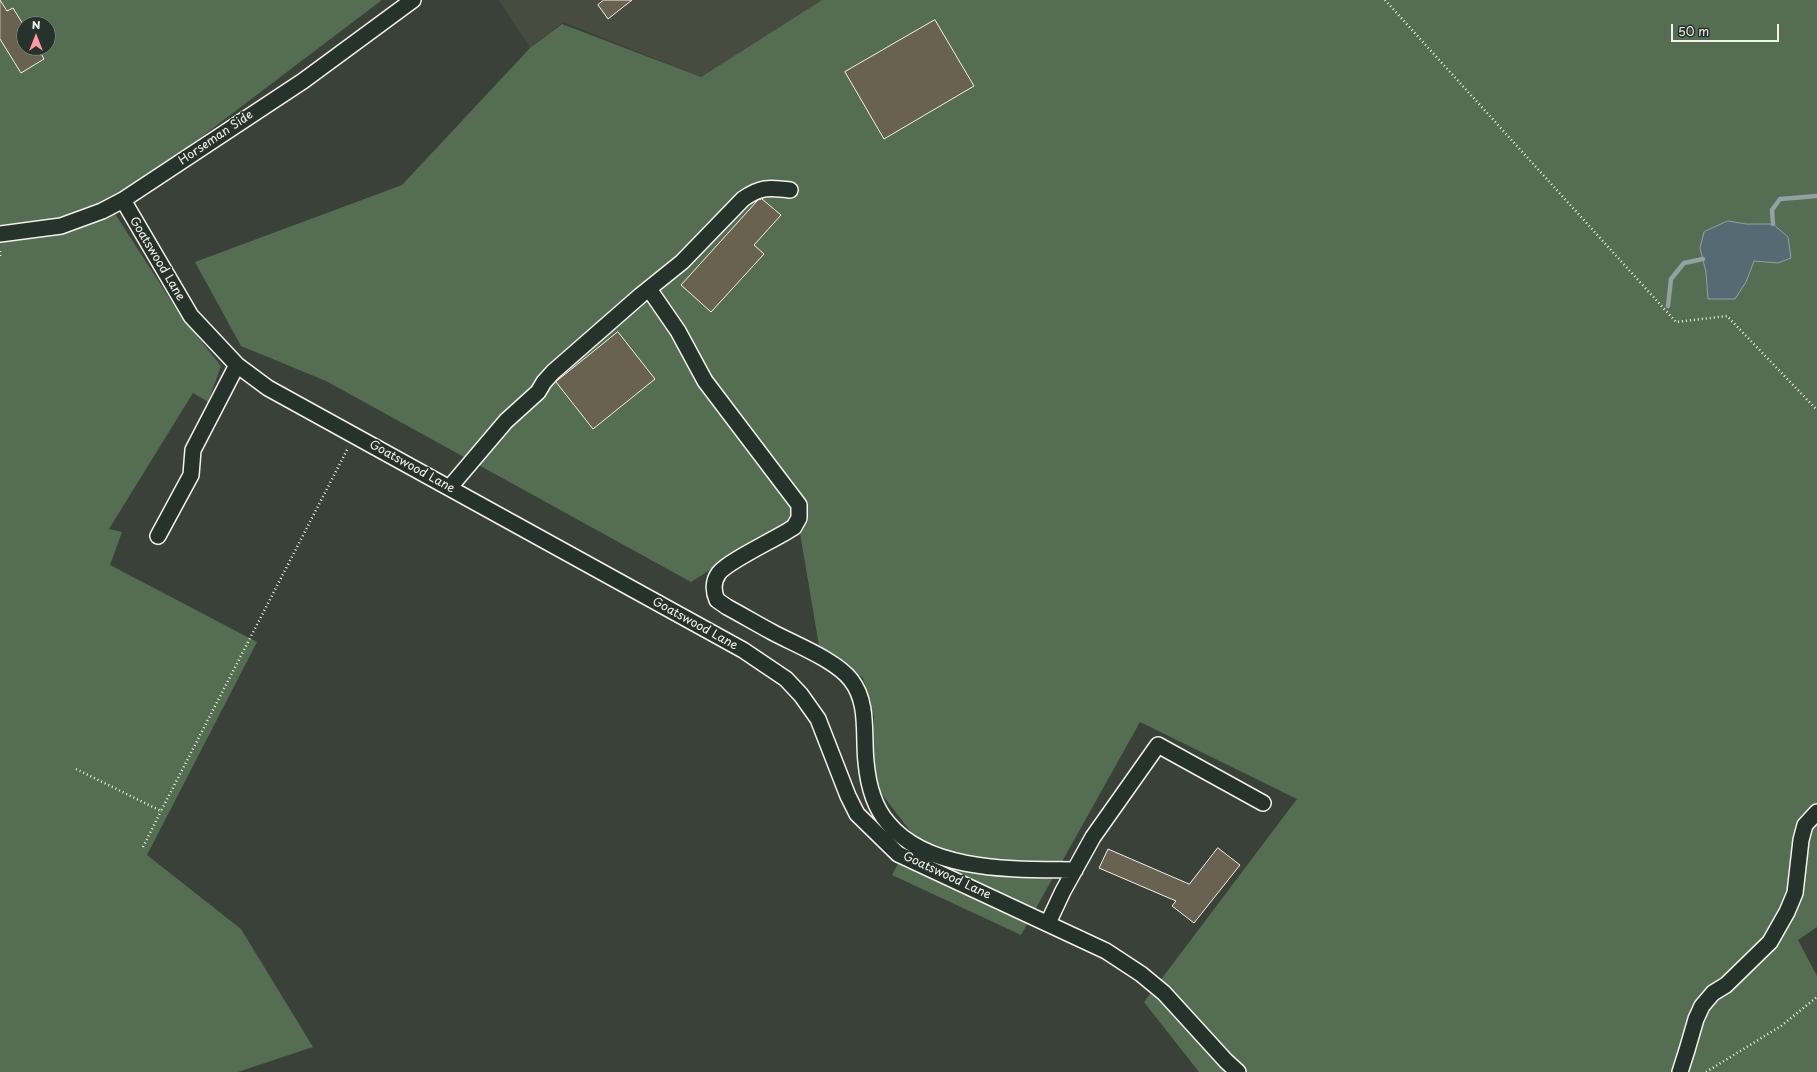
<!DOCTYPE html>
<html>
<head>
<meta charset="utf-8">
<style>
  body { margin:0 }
  #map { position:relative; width:1817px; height:1072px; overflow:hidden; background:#3a4138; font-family:"Playpen Sans",sans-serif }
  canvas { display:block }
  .north { position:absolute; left:16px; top:16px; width:40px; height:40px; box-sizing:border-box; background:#26332d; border:1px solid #787f78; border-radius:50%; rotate:0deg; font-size:11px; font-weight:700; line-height:16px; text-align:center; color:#f4f1e8 }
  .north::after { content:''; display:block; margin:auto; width:14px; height:18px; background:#ff9aa2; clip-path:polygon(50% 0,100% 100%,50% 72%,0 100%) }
  .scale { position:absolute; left:1671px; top:24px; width:108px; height:18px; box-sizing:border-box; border:2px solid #f4f1e8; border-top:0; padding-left:5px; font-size:12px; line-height:14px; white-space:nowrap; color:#f4f1e8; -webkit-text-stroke:3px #26332d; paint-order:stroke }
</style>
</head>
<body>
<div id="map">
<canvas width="1817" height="1072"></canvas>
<div class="north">N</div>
<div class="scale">50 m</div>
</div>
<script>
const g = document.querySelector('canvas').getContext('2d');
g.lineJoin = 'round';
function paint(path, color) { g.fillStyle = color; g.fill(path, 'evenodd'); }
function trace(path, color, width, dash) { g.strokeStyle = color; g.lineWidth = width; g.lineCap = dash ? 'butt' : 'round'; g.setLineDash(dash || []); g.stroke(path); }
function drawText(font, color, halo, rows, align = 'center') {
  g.font = font + ' "Playpen Sans",sans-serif'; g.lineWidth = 3.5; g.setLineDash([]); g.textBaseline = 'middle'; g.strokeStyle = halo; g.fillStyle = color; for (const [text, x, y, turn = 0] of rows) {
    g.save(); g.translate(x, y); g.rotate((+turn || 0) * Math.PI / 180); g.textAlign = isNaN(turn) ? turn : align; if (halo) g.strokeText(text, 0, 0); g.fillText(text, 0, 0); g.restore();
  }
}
paint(new Path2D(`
  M499 0H822L701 77 563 22 530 48Z`), '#484b40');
paint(new Path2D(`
  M0 0H382L118 200 52 223 0 230ZM24 24H48V48H24Z
  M822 0H1817V927L1798 940 1817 976V1072H1199L1144 1002 1297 799 1140 722 1021 935 892 875 913 835 872 781 874 717 863 678 819 646 797 515 691 582 326 381 241 346 195 262 402 185 530 48 562 24 701 77Z
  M112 209 179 313 221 366 208 402 193 393 109 529 122 532 110 565 257 642 147 855 241 929 313 1047 238 1072H0V241Z`), '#546d53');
const water = new Path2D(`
  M1728 221 1746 224H1773L1788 237 1791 258 1778 263 1754 261 1746 282 1735 299H1708L1706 272 1700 248 1704 232Z`);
paint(water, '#566a73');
trace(water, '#95a0a2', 1);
trace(new Path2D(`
  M1773 224 1772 210 1780 199 1817 196
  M1668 306 1671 279 1684 263 1703 259`), '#95a0a2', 4.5);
const building = new Path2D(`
  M0 0 7 11 13 8 24 26V48H38L44 59 21 73 0 39Z
  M604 0H632L608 19 598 5Z
  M935 20 974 86 884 139 845 72Z
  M762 199 781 215 754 245 764 254 711 312 681 285 758 200Z
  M618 332 655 379 593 429 556 382Z
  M1218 848 1240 865 1194 923 1172 906 1176 901 1099 868 1108 849 1189 884Z`);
paint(building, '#696152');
trace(building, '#f4f1e8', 1);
const minor = new Path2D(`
  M123 200 191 316 237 365 268 388 743 650 786 679 801 695 818 719 848 796 857 814 898 854 1106 951 1141 974 1164 993 1226 1061 1238 1072
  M0 234 61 226 102 211 123 200 303 81 413 0
  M649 289 678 331 705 381 799 505V518L794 527C778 538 728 561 719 573 713 581 713 591 717 600L727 607C742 615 757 624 772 632 794 644 836 660 851 680 869 703 863 735 866 762 868 784 873 806 888 823 929 873 1017 869 1075 870
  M450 487 506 421 538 392 544 382 553 372 641 295 682 262 743 199C760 187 769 187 790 190
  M158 536 191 475 193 450 237 365
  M1048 923 1063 891 1093 837 1158 745 1263 803
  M1680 1072 1687 1050 1696 1019 1702 1006 1713 993 1726 985 1770 942 1787 912 1795 893 1801 840 1805 825 1817 812`);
trace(minor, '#f4f1e8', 18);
trace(new Path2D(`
  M1385 0 1676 322 1727 316 1817 410
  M0 251V256
  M76 769 161 811 348 448
  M143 847 161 811
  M1706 1072 1781 1026 1817 997`), '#f4f1e8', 2.5, [1, 3]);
trace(minor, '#26332d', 15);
drawText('12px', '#f4f1e8', '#26332d', [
  ["Horseman Side",216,138,-34],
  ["Goatswood Lane",157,259,59],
  ["Goatswood Lane",412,467,29],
  ["Goatswood Lane",695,624,29],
  ["Goatswood Lane",947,876,25]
]);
</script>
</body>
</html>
